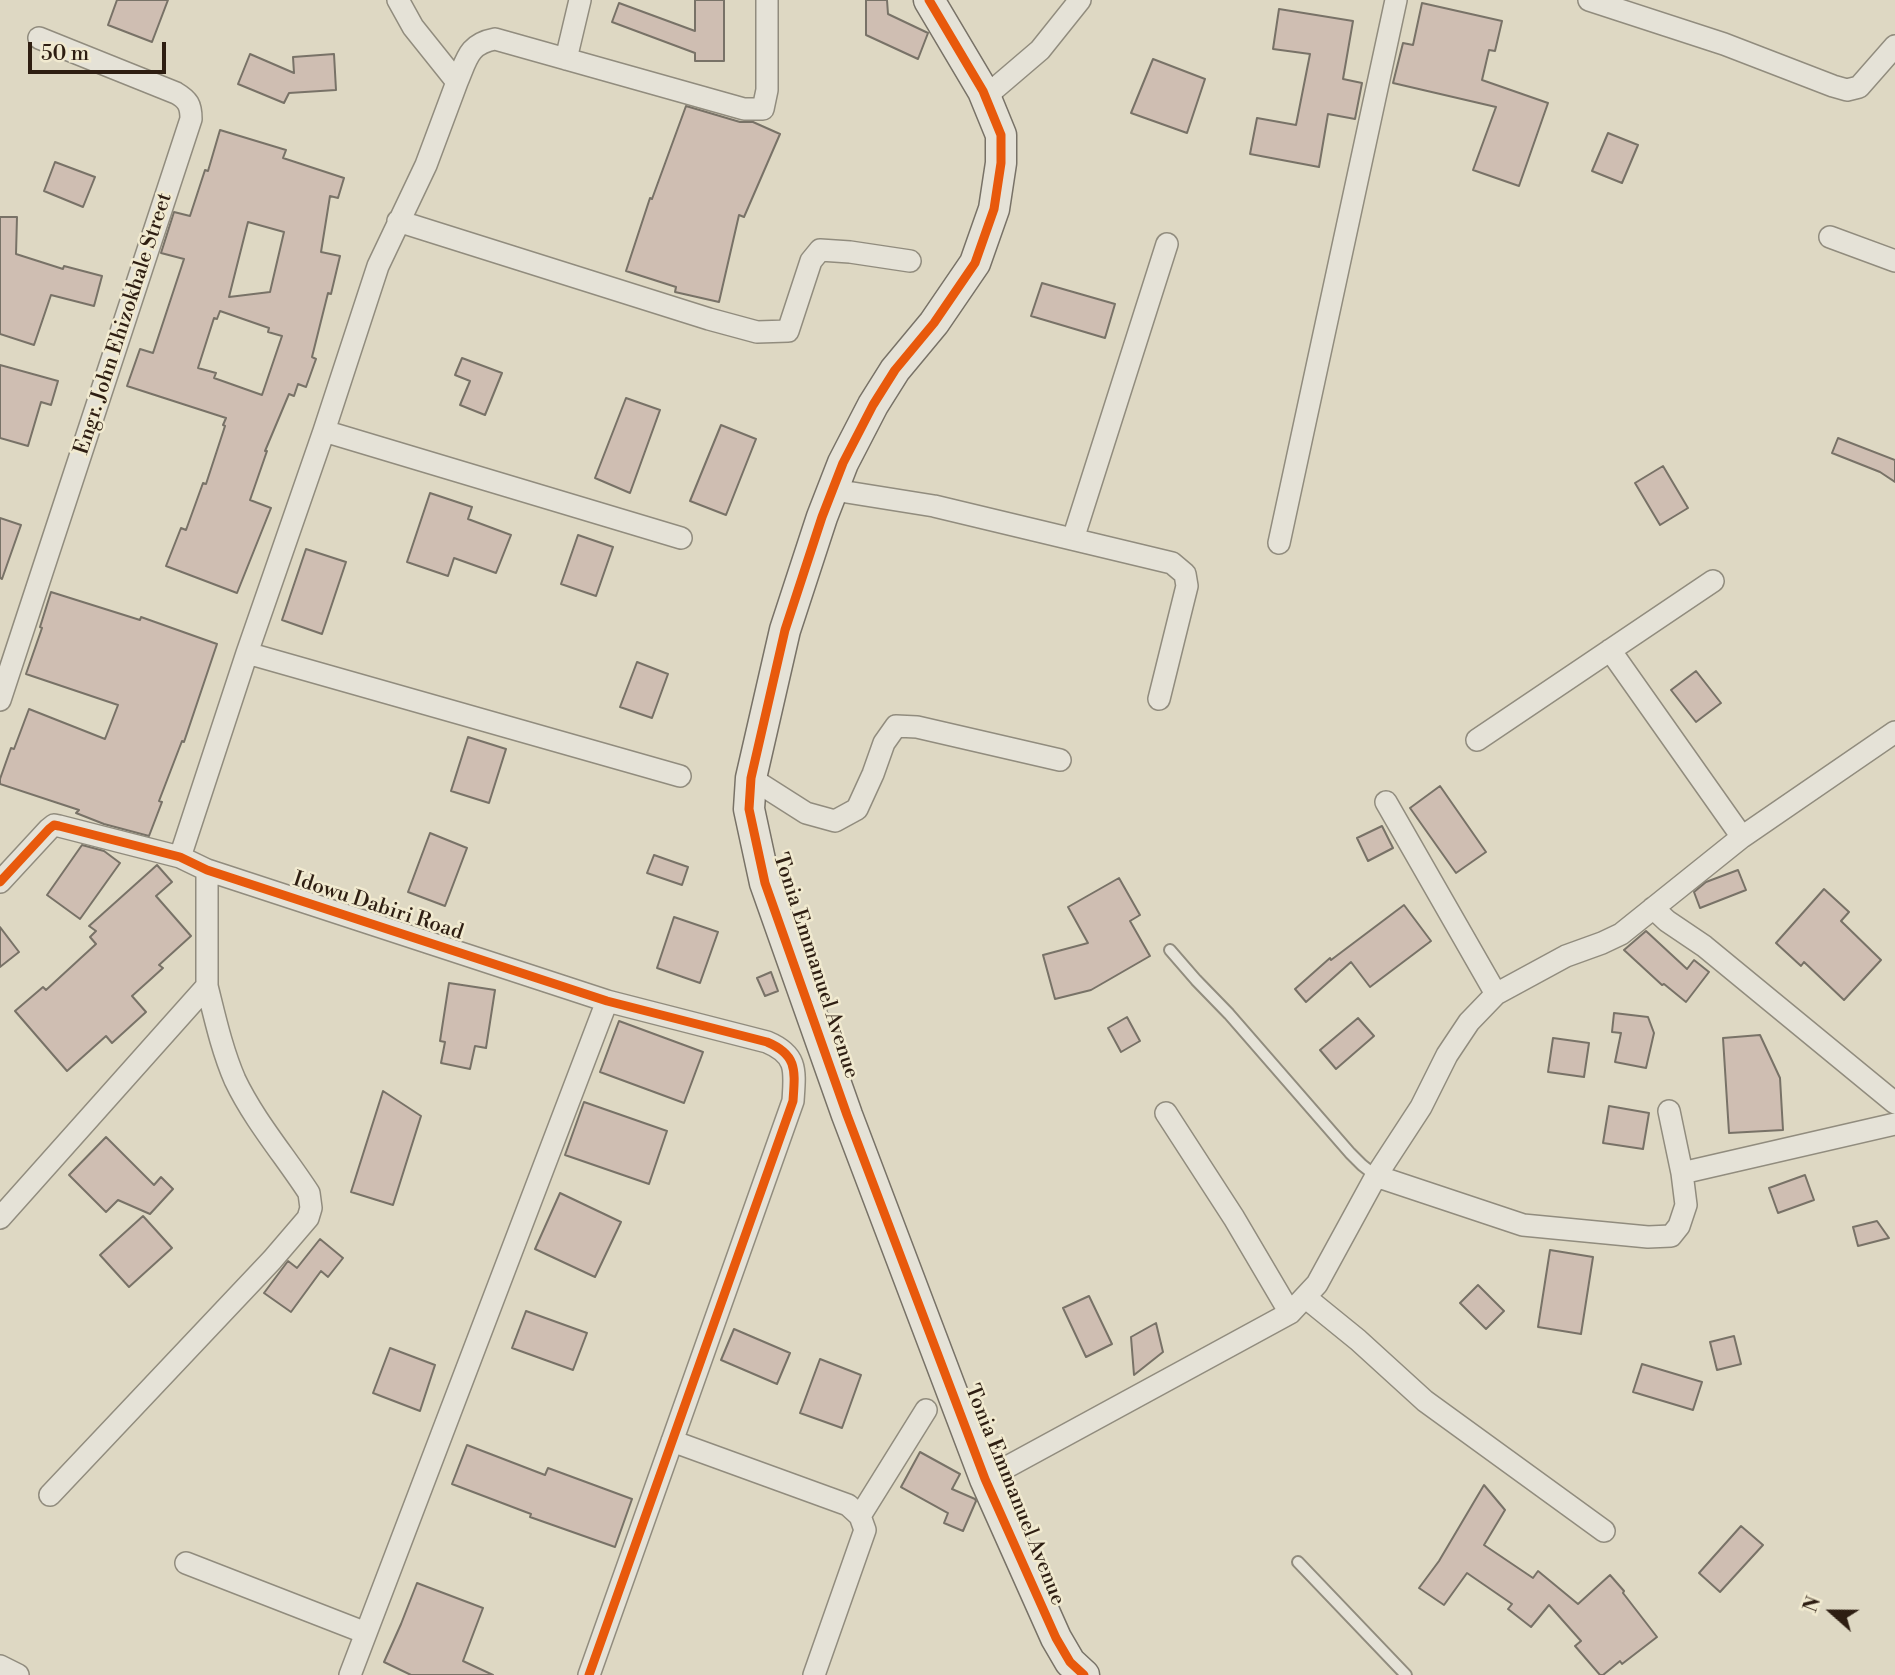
<!DOCTYPE html>
<html>
<head>
<meta charset="utf-8">
<style>
  body { margin:0 }
  #map { position:relative; width:1895px; height:1675px; overflow:hidden; background:#ded8c3; font-family:"Libre Bodoni",serif }
  canvas { display:block }
  .north { position:absolute; left:1797px; top:1577px; width:70px; height:70px; -webkit-text-stroke:5px #f1ead0; paint-order:stroke; rotate:291deg; font-size:19px; font-weight:700; line-height:28px; text-align:center; color:#2e1e12 }
  .north::after { content:''; display:block; margin:auto; width:24px; height:32px; background:#2e1e12; clip-path:polygon(50% 0,100% 100%,50% 72%,0 100%) }
  .scale { position:absolute; left:28px; top:42px; width:138px; height:32px; box-sizing:border-box; border:4px solid #2e1e12; border-top:0; padding-left:9px; font-size:21px; line-height:24px; white-space:nowrap; color:#2e1e12; -webkit-text-stroke:5px #f1ead0; paint-order:stroke }
</style>
</head>
<body>
<div id="map">
<canvas width="1895" height="1675"></canvas>
<div class="north">N</div>
<div class="scale">50 m</div>
</div>
<script>
const g = document.querySelector('canvas').getContext('2d');
g.lineJoin = 'round';
function paint(path, color) { g.fillStyle = color; g.fill(path, 'evenodd'); }
function trace(path, color, width, dash) { g.strokeStyle = color; g.lineWidth = width; g.lineCap = dash ? 'butt' : 'round'; g.setLineDash(dash || []); g.stroke(path); }
function drawText(font, color, halo, rows, align = 'center') {
  g.font = font + ' "Libre Bodoni",serif'; g.lineWidth = 5; g.setLineDash([]); g.textBaseline = 'middle'; g.strokeStyle = halo; g.fillStyle = color; for (const [text, x, y, turn = 0] of rows) {
    g.save(); g.translate(x, y); g.rotate((+turn || 0) * Math.PI / 180); g.textAlign = isNaN(turn) ? turn : align; if (halo) g.strokeText(text, 0, 0); g.fillText(text, 0, 0); g.restore();
  }
}
const building = new Path2D(`
  M117 0H168L152 42 108 25Z
  M695 0H724V61H695V53L612 22 619 3 695 31Z
  M866 0H887L888 14 928 33 918 59 866 35Z
  M1422 3 1502 21 1495 51 1489 50 1482 80 1548 103 1519 186 1473 170 1496 107 1393 83 1403 43 1413 45Z
  M1279 9 1353 21 1343 79 1362 83 1355 119 1328 114 1319 167 1250 154 1257 118 1296 125 1310 54 1273 49Z
  M250 54 294 73 293 57 334 54 336 90 289 93 284 103 238 84Z
  M1153 59 1205 79 1187 133 1131 113Z
  M686 106 740 122H753L780 134 744 217 739 215 719 302 675 292 676 287 626 271 650 198 652 199Z
  M220 130 286 150 283 158 344 178 338 198 330 196 321 252 340 256 331 294 328 293 312 357 316 359 306 387 298 384 294 396 289 394 265 451H267L250 500 271 508 237 593 166 566 181 528 186 530 203 483 206 484 225 426 223 425 226 418 127 386 140 349 153 353 184 259 161 253 174 212 190 216 205 170 208 171ZM248 222 284 232 270 292 229 297ZM220 311 269 328 268 332 282 336 262 395 214 378 216 373 198 368 214 318 217 319Z
  M1608 133 1638 145 1622 183 1592 171Z
  M55 162 95 177 83 207 44 191Z
  M0 217H17L16 254 63 269 64 266 102 276 94 306 51 295 34 345 0 334Z
  M1042 283 1115 304 1105 338 1031 316Z
  M462 358 502 373 485 415 460 405 470 381 455 375Z
  M0 365 58 381 51 405 41 402 28 446 0 438Z
  M626 398 660 410 630 493 595 478Z
  M721 425 756 439 726 515 690 501Z
  M1838 438 1895 460V482L1880 472 1832 453Z
  M1663 466 1688 508 1660 525 1635 483Z
  M430 493 472 507 468 519 511 535 496 573 454 558 448 576 407 562Z
  M0 518 21 525 2 579 0 578Z
  M578 535 613 547 596 596 561 584Z
  M306 549 346 562 322 634 282 620Z
  M51 592 140 620 141 617 217 644 184 742 182 741 159 801 162 802 149 836 104 824 76 813 79 810 0 784V779L11 748 14 749 29 709 105 739 118 705 26 674 42 628 40 627Z
  M637 662 668 674 652 718 620 707Z
  M1696 671 1721 703 1696 722 1671 690Z
  M468 737 506 749 489 803 451 791Z
  M1440 786 1486 852 1456 873 1410 808Z
  M1382 826 1393 848 1368 861 1357 838Z
  M430 833 467 848 445 906 408 892Z
  M82 845 104 851 120 863 80 919 47 895Z
  M654 855 688 867 682 885 647 873Z
  M157 865 172 882 156 896 191 936 159 965 163 968 132 996 146 1012 112 1043 106 1036 67 1071 15 1011 43 987 46 990 96 944 90 937 96 931 89 926Z
  M1738 870 1746 890 1700 908 1694 892 1706 882Z
  M1119 878 1140 915 1130 921 1150 956 1091 990 1055 999 1043 955 1088 943 1068 907Z
  M1824 889 1849 912 1841 921 1881 960 1844 1000 1804 962 1801 966 1776 943Z
  M1404 905 1431 941 1370 987 1351 962 1306 1002 1295 989 1330 958 1331 960Z
  M674 917 718 932 700 983 657 968Z
  M0 927 19 952 0 967Z
  M1646 931 1687 969 1694 960 1709 972 1686 1002 1664 984 1662 985 1624 950Z
  M771 972 778 991 765 996 757 978Z
  M449 983 495 990 486 1048 475 1046 470 1069 441 1063 445 1042 440 1041Z
  M1614 1013 1648 1017 1654 1033 1646 1068 1615 1062 1621 1033 1612 1032Z
  M1127 1017 1140 1041 1121 1052 1108 1028Z
  M1358 1018 1374 1036 1336 1069 1320 1050Z
  M619 1021 703 1052 684 1103 600 1072Z
  M1760 1035 1780 1078 1783 1130 1729 1133 1723 1038Z
  M1553 1038 1589 1043 1584 1077 1548 1072Z
  M383 1091 421 1116 393 1205 351 1192Z
  M584 1102 667 1131 649 1184 565 1155Z
  M1609 1106 1649 1113 1643 1149 1603 1143Z
  M106 1137 154 1185 161 1177 173 1189 150 1214 118 1200 106 1212 69 1175Z
  M1805 1175 1814 1200 1778 1213 1769 1188Z
  M560 1193 621 1222 595 1277 535 1249Z
  M143 1216 172 1248 129 1287 100 1255Z
  M1877 1221 1889 1238 1858 1246 1853 1227Z
  M320 1239 343 1258 328 1277 321 1271 291 1312 264 1293 288 1261 297 1268Z
  M1550 1250 1593 1257 1581 1334 1538 1327Z
  M1478 1285 1504 1311 1486 1329 1460 1303Z
  M1089 1296 1112 1344 1086 1357 1063 1308Z
  M526 1311 587 1333 573 1370 512 1348Z
  M1156 1323 1163 1352 1134 1375 1131 1337Z
  M734 1329 790 1353 777 1384 721 1360Z
  M1734 1336 1741 1364 1717 1370 1710 1342Z
  M390 1348 435 1365 420 1411 373 1393Z
  M820 1359 861 1375 842 1428 800 1413Z
  M1642 1364 1702 1382 1693 1410 1633 1392Z
  M467 1445 545 1475 548 1468 632 1499 615 1547 530 1517 531 1514 452 1484Z
  M920 1452 960 1474 952 1489 975 1499 976 1501 963 1531 944 1523 948 1513 901 1487Z
  M1484 1485 1505 1510 1484 1545 1533 1578 1538 1571 1578 1604 1610 1575 1624 1591 1623 1593 1657 1637 1622 1664 1620 1661 1603 1675H1600L1575 1646 1581 1641 1549 1605 1531 1627 1508 1609 1512 1604 1467 1573 1444 1605 1419 1588 1439 1561Z
  M1741 1526 1763 1545 1720 1592 1699 1573Z
  M417 1583 483 1608 463 1661 493 1675H411L384 1662 401 1624Z`);
paint(building, '#cfbeb2');
trace(building, '#787267', 2);
const lane = new Path2D(`
  M1170 950 1196 980 1229 1014 1350 1153 1362 1165 1376 1176
  M1298 1562 1406 1675`);
const street = new Path2D(`
  M1589 0 1724 44 1833 86 1847 90 1859 87 1895 46
  M566 59 580 0
  M457 82C467 59 468 44 495 39L744 109H763L767 90V0
  M985 97 1040 50 1080 0
  M398 221 709 319 757 332 788 331 811 261 820 250 850 252 910 261
  M1830 237 1895 261
  M324 431 681 538
  M834 490 934 506 1172 563 1185 574 1187 586 1159 699
  M1073 539 1167 244
  M1279 543 1396 0
  M1610 650 1742 837
  M247 653 680 776
  M0 700 191 119C191 105 188 100 176 93L39 38
  M1477 740 1713 581
  M751 778 806 813 835 821 857 809 873 774 884 743 896 726 917 727 1060 760
  M1386 802 1496 994
  M180 857 247 653 324 431 378 266 426 165 457 82 413 27 398 0
  M0 882 49 829 54 825 59 826 180 857 207 870 607 1001 767 1042C798 1055 795 1071 793 1101L589 1675
  M1653 908 1667 921 1704 946 1895 1103
  M1166 1113 1234 1218 1290 1313
  M1682 1173 1895 1124
  M1376 1176 1523 1225 1648 1237 1671 1236 1679 1226 1686 1205 1682 1173 1669 1111
  M0 1218 207 986V870
  M1305 1297 1358 1340 1425 1401 1604 1531
  M672 1441 848 1505 860 1516 865 1530 814 1675
  M985 1479 1290 1313 1317 1284 1376 1176 1421 1107 1447 1055 1469 1022 1496 994 1566 956 1602 943 1621 934 1742 837 1895 732
  M50 1495 272 1260 308 1218 311 1208 309 1193C285 1156 254 1120 235 1080 222 1050 215 1018 207 986
  M860 1516 926 1410
  M186 1563 366 1633
  M0 1666 18 1675
  M350 1675 607 1001`);
const secondary = new Path2D(`
  M929 0 983 91 1001 135V163L994 209 975 263 934 323 895 370 873 405 843 463 822 517 785 630 751 778 749 809 765 883 847 1115 985 1479 1056 1638 1070 1662 1084 1675`);
trace(lane, '#918c7e', 14);
trace(street, '#918c7e', 24);
trace(secondary, '#787267', 33);
trace(lane, '#e5e2d7', 10);
trace(street, '#e5e2d7', 21);
trace(secondary, '#e5e2d7', 30);
trace(new Path2D(`
  M929 0 983 91 1001 135V163L994 209 975 263 934 323 895 370 873 405 843 463 822 517 785 630 751 778 749 809 765 883 847 1115 985 1479 1056 1638 1070 1662 1084 1675
  M0 882 49 829 54 825 59 826 180 857 207 870 607 1001 767 1042C798 1055 795 1071 793 1101L589 1675`), '#e8590c', 9);
drawText('21px', '#2e1e12', '#f1ead0', [
  ["Engr. John Ehizokhale Street",124,324,-72],
  ["Idowu Dabiri Road",378,907,18],
  ["Tonia Emmanuel Avenue",815,966,72],
  ["Tonia Emmanuel Avenue",1014,1495,68]
]);
</script>
</body>
</html>
